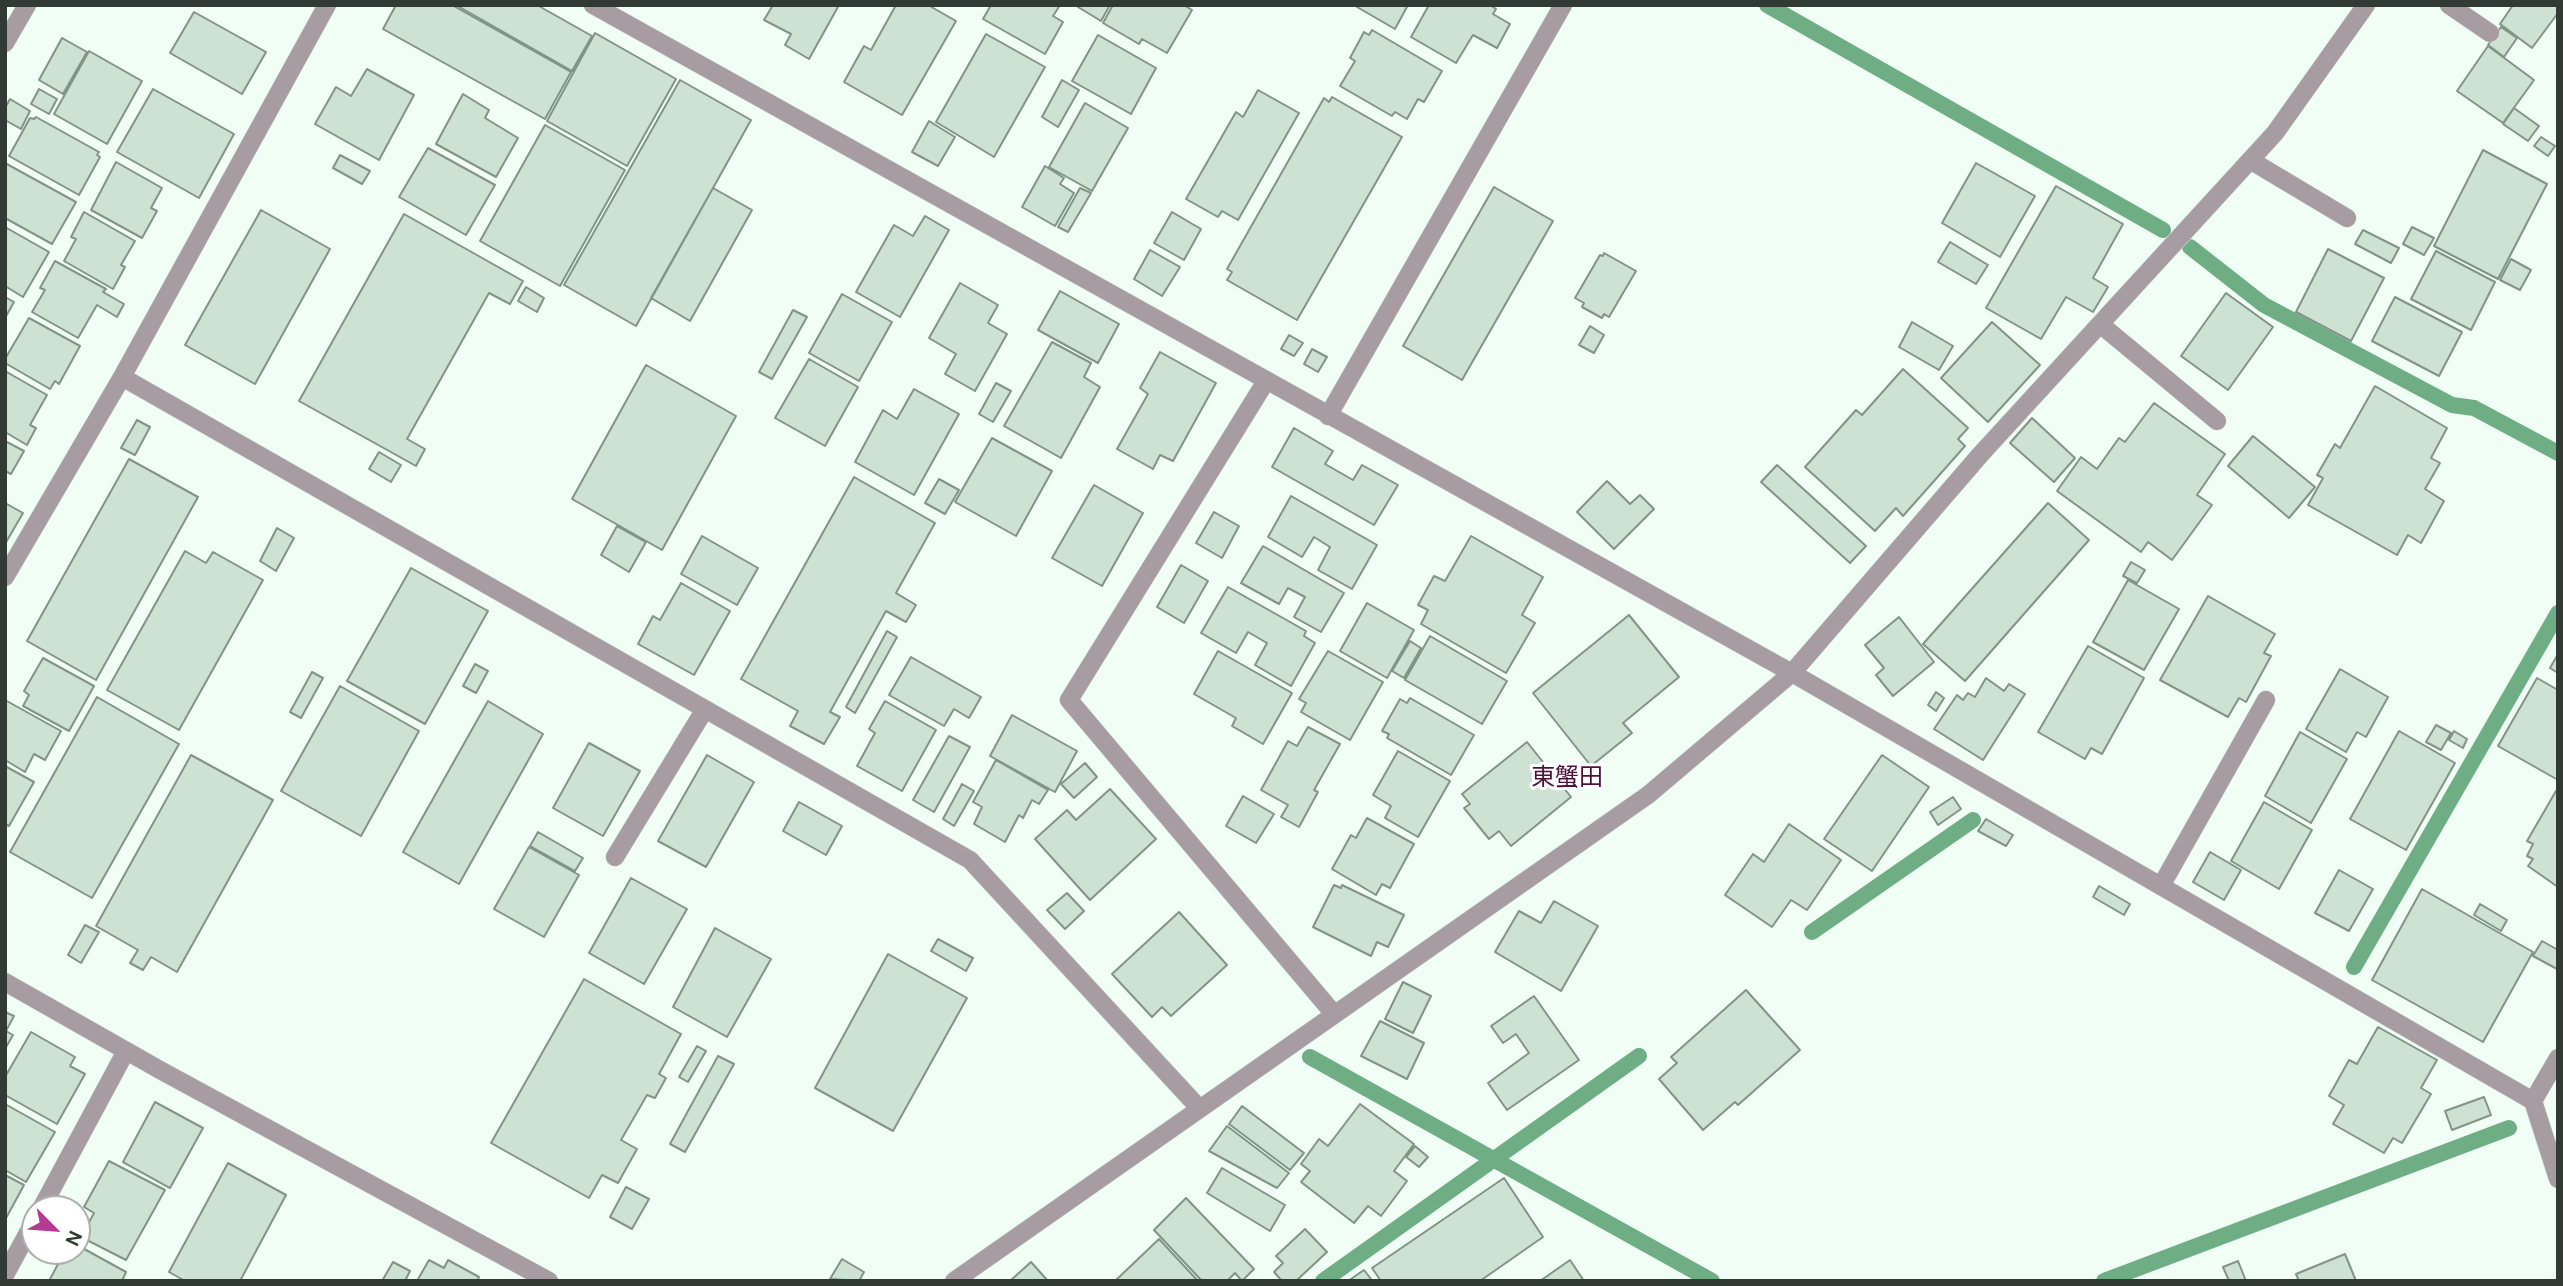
<!DOCTYPE html>
<html>
<head>
<meta charset="utf-8">
<style>
  body { margin:0 }
  #map { position:relative; width:2563px; height:1286px; overflow:hidden; background:#f1fef5; font-family:"DM Sans",sans-serif }
  canvas { display:block }
  .frame { position:absolute; inset:0; border:7px solid #323a35; pointer-events:none }
  .north { position:absolute; left:21px; top:1195px; width:70px; height:70px; box-sizing:border-box; background:#fff; border:2px solid #adb0ae; border-radius:50%; rotate:115deg; font-size:19px; font-weight:700; line-height:28px; text-align:center; color:#323a35 }
  .north::after { content:''; display:block; margin:auto; width:24px; height:32px; background:#b43b8f; clip-path:polygon(50% 0,100% 100%,50% 72%,0 100%) }
</style>
</head>
<body>
<div id="map">
<canvas width="2563" height="1286"></canvas>
<div class="frame"></div>
<div class="north">N</div>
</div>
<script>
const g = document.querySelector('canvas').getContext('2d');
g.lineJoin = 'round';
function trace(path, color, width, dash) { g.strokeStyle = color; g.lineWidth = width; g.lineCap = dash ? 'butt' : 'round'; g.setLineDash(dash || []); g.stroke(path); }
function paint(path, color) { g.fillStyle = color; g.fill(path, 'evenodd'); }
function drawText(font, color, halo, rows, align = 'center') {
  g.font = font + ' "DM Sans","Noto Sans JP",sans-serif'; g.lineWidth = 6; g.setLineDash([]); g.textBaseline = 'middle'; g.strokeStyle = halo; g.fillStyle = color; for (const [text, x, y, turn = 0] of rows) {
    g.save(); g.translate(x, y); g.rotate((+turn || 0) * Math.PI / 180); g.textAlign = isNaN(turn) ? turn : align; if (halo) g.strokeText(text, 0, 0); g.fillText(text, 0, 0); g.restore();
  }
}
trace(new Path2D(`
  M1767 5 2163 230
  M2190 247 2264 305 2452 405 2474 408 2558 453
  M1812 932 1973 820
  M2354 967 2558 613
  M1310 1057 1712 1281
  M1323 1281 1639 1056
  M2104 1281 2509 1128`), '#6fae84', 16);
const building = new Path2D(`
  M396 5H452L571 72 545 119 383 29Z
  M456 5H537L592 36 572 71Z
  M773 5H839L809 59 785 45 791 34 764 20Z
  M896 5H928L956 21 902 115 844 82 864 46 871 50Z
  M991 5H1060L1053 16 1063 22 1045 54 983 19Z
  M1079 5H1110L1101 21 1078 7Z
  M1113 5H1184L1192 10 1167 53 1142 39 1139 44 1103 23Z
  M1358 5H1408L1395 29 1357 7Z
  M1429 5H1490L1496 9 1493 14 1510 24 1497 48 1473 35 1456 63 1411 37Z
  M2513 5H2558V13L2532 48 2500 24Z
  M194 12 266 52 242 94 170 53Z
  M2501 27 2517 38 2504 57 2488 45Z
  M1372 30 1442 71 1424 102 1418 99 1407 119 1395 112 1392 116 1340 86 1355 61 1350 58 1364 32 1369 35Z
  M595 33 676 79 627 166 547 121Z
  M986 34 1045 67 994 157 936 122Z
  M1098 35 1156 68 1131 114 1072 81Z
  M62 38 87 52 63 94 39 80Z
  M2488 46 2534 80 2503 123 2457 91Z
  M89 51 142 81 107 144 54 114Z
  M367 69 414 95 379 160 315 124 336 87 351 96Z
  M680 80 751 120 636 326 564 285Z
  M1062 80 1079 90 1058 127 1042 117Z
  M39 89 57 99 49 114 31 104Z
  M153 89 234 134 199 198 117 152Z
  M1258 90 1299 113 1238 220 1222 211 1218 217 1186 199 1236 112 1243 117Z
  M463 94 489 110 485 118 518 138 496 177 436 144Z
  M1332 97 1402 137 1297 320 1227 280 1232 272 1227 269 1324 98 1329 102Z
  M10 99 30 111 21 129 5 120V108Z
  M1085 103 1128 128 1092 191 1049 167Z
  M2514 108 2539 126 2528 141 2503 124Z
  M36 117 99 152 97 155 100 157 79 195 9 156 30 118 34 119Z
  M929 121 955 137 938 166 912 152Z
  M545 125 625 170 560 286 480 241Z
  M2541 137 2555 146 2548 156 2534 146Z
  M428 148 495 185 466 235 399 197Z
  M2483 150 2547 184 2498 279 2434 246Z
  M340 155 370 171 362 184 333 168Z
  M116 162 162 188 151 208 157 211 142 238 91 210Z
  M5 163 76 202 52 244 5 218Z
  M1976 163 2035 196 2000 257 1942 223Z
  M1045 166 1064 178 1060 184 1074 193 1055 226 1022 207Z
  M2056 186 2123 224 2093 278 2108 287 2093 312 2066 297 2041 339 1986 308Z
  M1494 187 1553 221 1462 380 1403 346Z
  M713 188 752 210 690 321 651 298Z
  M1080 188 1091 193 1068 232 1058 227Z
  M261 210 330 249 255 384 185 345Z
  M84 212 135 241 121 265 125 267 113 289 64 261 76 239 71 237Z
  M1172 212 1201 229 1184 260 1154 243Z
  M404 214 523 281 510 304 489 293 407 439 425 449 416 466 299 401Z
  M925 216 949 230 900 317 856 292 894 225 913 236Z
  M5 227 49 252 23 297 5 286Z
  M2412 227 2434 238 2424 255 2403 244Z
  M2363 230 2399 248 2391 263 2355 244Z
  M1950 242 1988 265 1976 284 1938 262Z
  M2328 249 2384 278 2351 341 2296 312Z
  M1150 250 1180 267 1162 296 1134 279Z
  M2436 251 2495 282 2471 330 2411 299Z
  M1604 253 1636 271 1609 317 1604 314 1602 318 1582 307 1584 303 1575 298 1600 255 1603 256Z
  M2511 259 2531 270 2520 290 2500 280Z
  M55 261 106 289 103 292 124 304 117 317 97 305 78 338 32 312 45 290 40 288Z
  M960 283 998 305 988 323 1007 334 975 391 945 374 956 354 929 338Z
  M526 287 544 298 537 312 518 301Z
  M1060 291 1119 324 1098 363 1038 330Z
  M2226 293 2273 327 2228 390 2181 356Z
  M842 294 892 322 859 381 809 353Z
  M5 297 14 302 5 318Z
  M2395 297 2462 332 2439 376 2372 341Z
  M793 310 807 317 772 379 759 372Z
  M29 318 80 346 59 384 55 381 50 389 5 363V359Z
  M1912 322 1953 346 1939 370 1899 347Z
  M1992 322 2040 365 1988 422 1941 378Z
  M1590 326 1604 335 1594 353 1579 345Z
  M1289 335 1303 343 1294 356 1281 349Z
  M1052 342 1091 363 1084 377 1100 387 1061 458 1004 426Z
  M1312 349 1327 357 1318 372 1304 364Z
  M1160 352 1216 383 1173 461 1160 455 1153 469 1117 449 1148 394 1140 388Z
  M809 359 858 387 825 446 775 418Z
  M646 365 736 416 662 550 572 499Z
  M1903 369 1968 428 1958 439 1965 446 1903 516 1896 508 1875 531 1805 467 1856 410 1862 415Z
  M5 371 47 395 30 425 36 428 27 445 5 432Z
  M996 383 1011 391 993 422 979 414Z
  M2375 386 2447 428 2431 458 2440 463 2425 489 2444 501 2421 543 2408 535 2397 555 2308 505 2323 478 2317 475 2335 444 2340 448Z
  M914 389 959 414 914 495 855 462 883 410 897 419Z
  M2154 403 2225 454 2197 495 2212 505 2172 560 2148 542 2141 552 2057 491 2081 457 2097 469 2119 438 2125 442Z
  M2032 418 2075 458 2054 482 2010 443Z
  M137 420 150 427 135 455 121 448Z
  M1294 428 1333 451 1325 464 1353 480 1362 465 1398 485 1374 525 1272 467Z
  M2253 436 2315 487 2289 518 2228 466Z
  M992 438 1052 471 1016 536 955 502Z
  M5 441 24 451 11 474 5 471Z
  M379 452 401 465 391 482 369 469Z
  M129 459 198 497 96 680 27 641Z
  M1777 465 1866 546 1850 563 1761 482Z
  M854 477 935 523 896 593 916 605 906 622 886 611 830 712 840 717 824 744 790 726 798 711 741 679Z
  M939 479 959 490 945 514 925 503Z
  M1607 481 1630 504 1640 495 1654 509 1614 549 1577 512Z
  M1094 485 1143 513 1102 586 1052 558Z
  M1291 496 1377 545 1352 589 1318 570 1330 547 1314 537 1302 557 1268 537Z
  M5 503 23 513 5 544Z
  M2048 503 2089 540 1965 681 1923 644Z
  M1214 512 1239 526 1222 558 1196 543Z
  M617 526 646 542 629 572 601 555Z
  M277 528 294 538 276 571 260 561Z
  M702 536 758 568 737 605 681 574Z
  M1471 536 1543 577 1522 615 1535 623 1506 673 1421 624 1428 610 1418 605 1434 576 1445 581Z
  M1263 546 1344 593 1321 632 1294 617 1305 597 1288 588 1279 604 1241 583Z
  M185 551 206 563 213 552 263 580 179 730 107 690Z
  M2131 562 2145 570 2137 583 2123 576Z
  M1181 565 1208 581 1184 623 1157 607Z
  M411 568 488 611 425 724 347 681Z
  M2128 580 2179 609 2144 670 2093 642Z
  M681 583 730 611 694 675 638 644 653 616 660 620Z
  M1228 587 1306 631 1304 636 1315 643 1291 686 1255 665 1267 643 1248 632 1236 653 1201 633Z
  M2208 596 2275 634 2264 653 2271 656 2246 702 2239 698 2228 717 2160 680Z
  M1367 603 1414 630 1387 678 1340 651Z
  M1629 615 1679 677 1623 723 1632 733 1591 766 1533 693Z
  M1899 617 1934 662 1893 696 1876 675 1884 668 1865 645Z
  M887 631 897 637 855 713 846 707Z
  M1430 636 1507 681 1482 724 1405 680Z
  M1410 641 1421 648 1404 678 1392 671Z
  M2088 646 2144 678 2102 754 2091 748 2085 759 2038 732Z
  M1218 651 1292 693 1263 744 1232 726 1236 718 1194 694Z
  M1328 651 1383 682 1350 740 1301 712 1306 703 1299 699Z
  M2558 654V673L2550 668Z
  M911 657 981 697 969 718 954 709 944 726 889 695Z
  M43 658 94 686 69 731 23 706 29 695 24 691Z
  M475 664 488 671 476 693 463 686Z
  M2340 669 2388 697 2366 737 2357 732 2346 752 2306 729Z
  M312 672 323 678 301 718 290 712Z
  M1986 678 2004 691 2009 684 2025 694 1983 760 1934 729 1957 695 1963 700 1968 693 1975 697Z
  M2537 678 2558 690V780L2498 746Z
  M340 686 419 731 361 836 281 791Z
  M1936 692 1944 698 1936 711 1928 705Z
  M97 697 179 744 92 898 10 852Z
  M1410 698 1474 735 1451 775 1387 738 1389 734 1382 731 1400 699 1407 703Z
  M5 700 61 731 45 760 34 754 25 772 5 760Z
  M488 701 543 734 459 884 403 852Z
  M885 701 936 730 902 791 857 766 875 733 869 729Z
  M1012 715 1077 751 1055 792 990 756Z
  M2436 725 2451 733 2441 750 2426 742Z
  M1308 727 1340 744 1314 790 1318 792 1299 827 1281 817 1288 805 1261 790 1288 741 1297 746Z
  M2399 731 2455 763 2406 850 2350 819Z
  M2454 731 2467 739 2463 748 2449 740Z
  M2300 732 2347 759 2311 823 2265 796Z
  M949 736 970 747 934 812 913 800Z
  M1527 742 1571 797 1511 846 1499 831 1489 839 1464 808 1470 804 1462 794Z
  M589 743 640 771 603 836 553 808Z
  M1398 751 1450 781 1418 837 1385 818 1391 806 1373 795Z
  M191 755 273 800 177 972 151 957 143 970 130 963 138 950 96 926Z
  M707 755 754 782 706 867 658 841Z
  M1882 755 1929 787 1872 871 1824 839Z
  M996 760 1048 790 1039 804 1032 800 1023 818 1019 815 1005 842 974 824 982 807 973 802Z
  M1085 763 1097 777 1074 798 1061 784Z
  M5 766 34 782 9 826 5 824Z
  M962 784 974 791 954 826 943 819Z
  M1110 789 1156 839 1090 900 1035 839 1067 810 1076 820Z
  M2556 791 2558 792V887L2528 866 2533 859 2527 856 2533 844 2527 841Z
  M1243 796 1274 814 1256 843 1226 826Z
  M1953 797 1961 809 1938 825 1930 812Z
  M799 802 842 826 826 855 783 831Z
  M2264 802 2312 830 2279 889 2231 861Z
  M1367 818 1414 844 1390 888 1382 884 1376 895 1332 869 1351 835 1356 838Z
  M1986 819 2013 835 2006 846 1978 831Z
  M1789 824 1841 860 1807 910 1791 900 1772 927 1725 895 1753 854 1764 862Z
  M538 832 583 858 575 871 530 846Z
  M529 847 579 875 544 937 494 909Z
  M2210 852 2241 870 2224 900 2193 882Z
  M2339 870 2373 889 2349 931 2315 913Z
  M631 878 687 909 644 984 589 953Z
  M1334 885 1341 888 1342 885 1404 915 1388 947 1377 942 1371 956 1313 927Z
  M2099 886 2130 904 2124 915 2093 897Z
  M2422 889 2533 952 2483 1042 2372 980Z
  M1067 893 1084 911 1065 929 1047 910Z
  M1554 901 1598 926 1561 991 1495 952 1519 911 1541 923Z
  M2480 904 2507 920 2501 931 2474 915Z
  M1179 912 1227 965 1171 1016 1162 1007 1152 1017 1112 974Z
  M85 925 99 932 81 963 68 955Z
  M715 928 771 959 727 1037 673 1007Z
  M938 939 973 958 966 971 931 951Z
  M2542 941 2558 950 2557 969 2533 956Z
  M888 954 967 998 893 1131 815 1088Z
  M584 979 681 1034 659 1074 666 1078 655 1098 647 1095 621 1140 637 1149 618 1183 602 1175 589 1198 491 1143Z
  M1403 982 1431 996 1413 1033 1385 1019Z
  M1746 990 1800 1050 1738 1105 1735 1102 1703 1130 1659 1079 1677 1063 1671 1057Z
  M1534 996 1579 1060 1507 1110 1488 1083 1529 1053 1516 1034 1503 1043 1491 1026Z
  M5 1012 14 1016 6 1031 13 1035 5 1049Z
  M1380 1021 1424 1043 1407 1079 1361 1056Z
  M2378 1027 2437 1060 2421 1088 2431 1094 2402 1143 2393 1138 2384 1153 2333 1124 2344 1105 2329 1096 2349 1060 2357 1064Z
  M31 1032 75 1057 70 1066 85 1074 57 1124 5 1095V1077Z
  M697 1046 706 1051 688 1082 679 1077Z
  M718 1056 734 1064 685 1152 670 1144Z
  M2484 1097 2491 1115 2452 1130 2445 1111Z
  M155 1102 203 1128 170 1188 123 1162Z
  M5 1104 55 1132 26 1182 5 1170Z
  M1360 1104 1414 1144 1394 1171 1407 1181 1381 1216 1368 1206 1354 1223 1301 1182 1310 1171 1301 1164 1319 1139 1328 1146Z
  M1242 1106 1304 1153 1290 1170 1229 1124Z
  M1227 1126 1289 1173 1277 1188 1209 1151Z
  M1415 1146 1428 1157 1419 1167 1406 1157Z
  M109 1161 165 1190 126 1260 81 1237 94 1213 84 1207Z
  M228 1163 286 1195 240 1281H185L169 1272Z
  M1222 1168 1285 1205 1270 1231 1207 1193Z
  M5 1175 24 1185 5 1220Z
  M1504 1178 1543 1237 1480 1281H1381L1372 1268Z
  M626 1187 649 1199 632 1229 610 1217Z
  M1186 1198 1254 1269 1242 1281 1235 1273 1227 1281H1202L1154 1230Z
  M1305 1229 1327 1252 1296 1281H1282L1274 1272 1283 1263 1276 1256Z
  M1159 1239 1198 1281H1115Z
  M77 1245 126 1272 122 1281H49L65 1251H77Z
  M2345 1254 2356 1281H2299L2296 1274Z
  M842 1259 864 1272 859 1281 830 1279Z
  M429 1260 444 1268 448 1260 479 1277 477 1281H417Z
  M1570 1260 1584 1281H1540Z
  M2238 1261 2246 1281H2229L2223 1267Z
  M393 1262 410 1271 405 1281H382Z
  M1031 1262 1048 1281H1010Z
  M1364 1270 1371 1279 1369 1281H1348Z`);
paint(building, '#cde2d3');
trace(building, '#819486', 2);
const minor = new Path2D(`
  M593 5 1792 673 2533 1101 2558 1179
  M2449 5 2490 33
  M5 43 27 5
  M2250 160 2347 218
  M2100 324 2217 421
  M122 377 970 860 1200 1109
  M1266 381 1069 700 1334 1014
  M1328 416 1563 5
  M5 577 122 377 327 5
  M615 857 705 709
  M2161 886 2266 700
  M5 982 160 1070 549 1281
  M2533 1101 2558 1058
  M41 1209 126 1051
  M5 1275 35 1220
  M954 1281 1648 795 1792 673 1980 455 2275 133 2366 5`);
trace(minor, '#cfdbd2', 19);
trace(minor, '#a69ca2', 18);
drawText('24px', '#4c123b', '#fff', [
  ["東蟹田",1567,779]
]);
</script>
</body>
</html>
